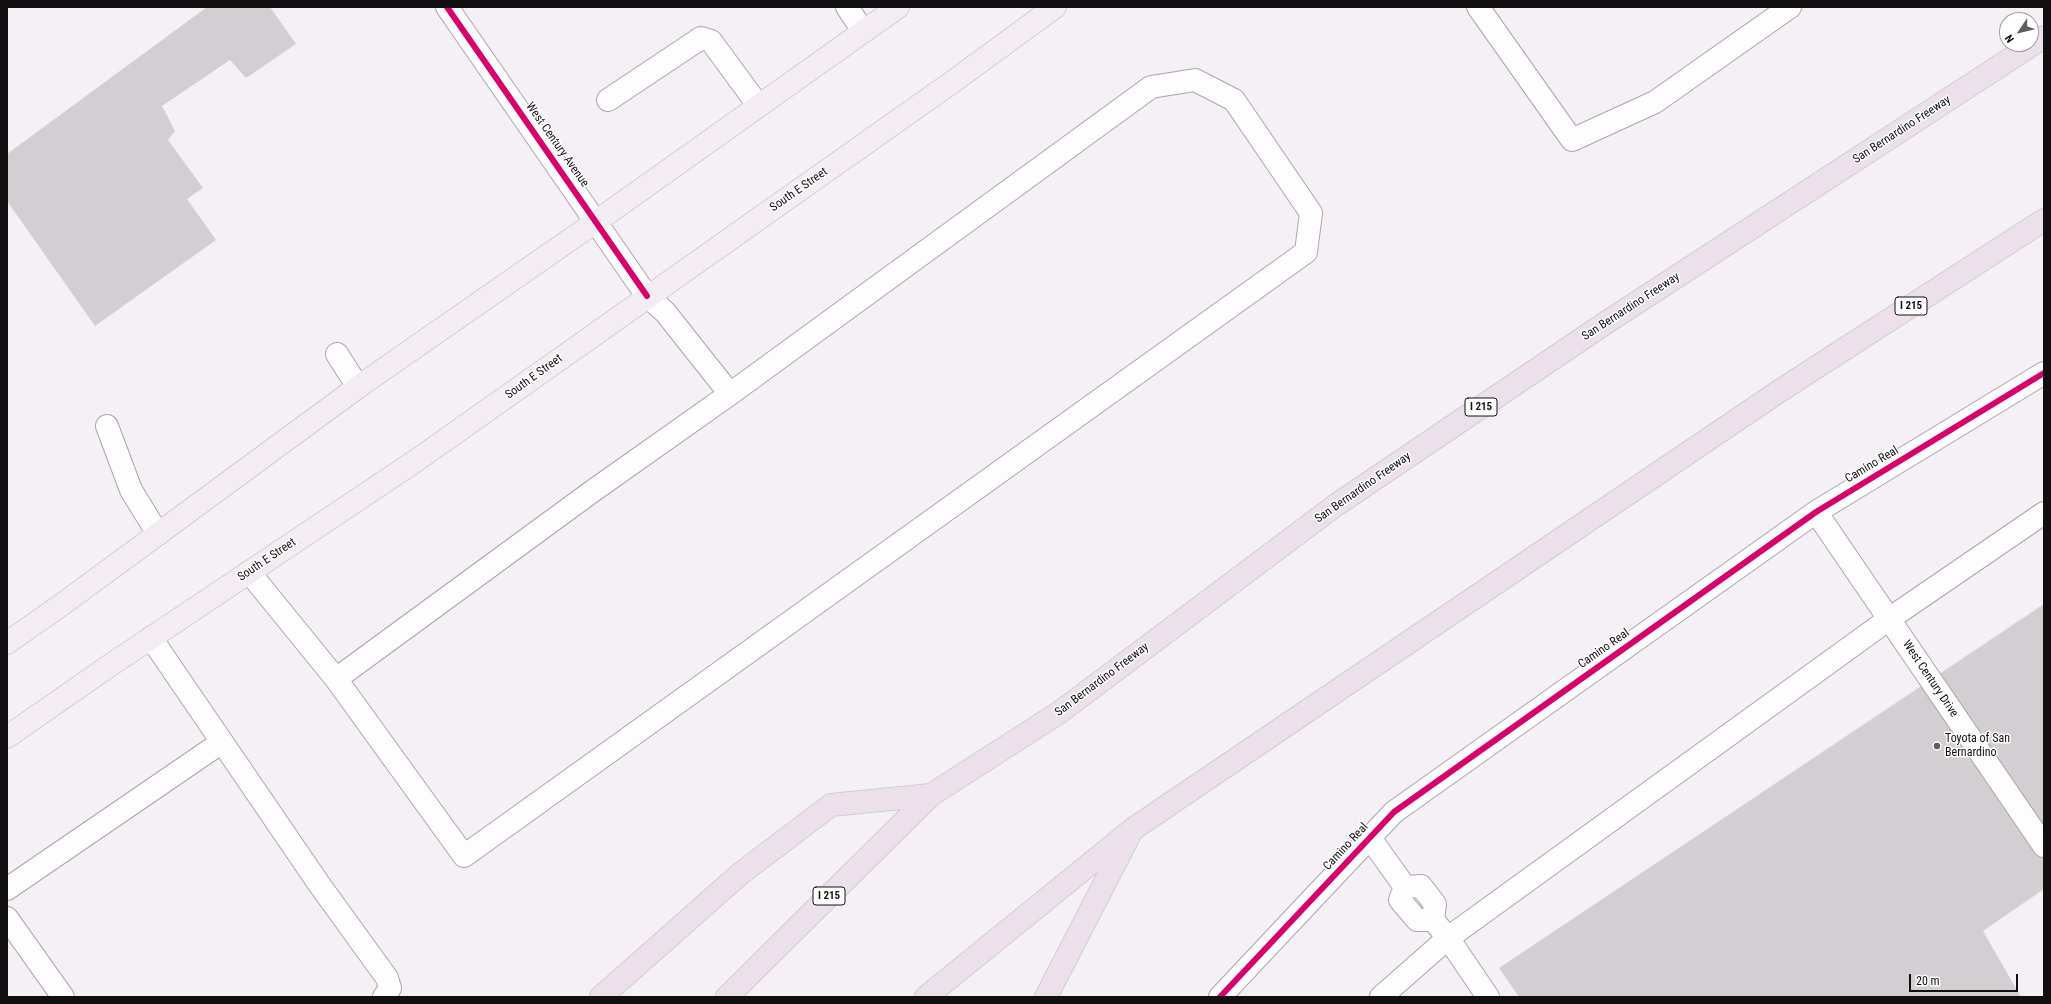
<!DOCTYPE html>
<html>
<head>
<meta charset="utf-8">
<style>
  body { margin:0 }
  #map { position:relative; width:2051px; height:1004px; overflow:hidden; background:#f5f0f5; font-family:"Roboto Condensed",sans-serif }
  canvas { display:block }
  .frame { position:absolute; inset:0; border:8px solid #120f11; pointer-events:none }
  .north { position:absolute; left:1999px; top:12px; width:40px; height:40px; box-sizing:border-box; background:#fff; border:1px solid #a09fa0; border-radius:50%; rotate:235deg; font-size:11px; font-weight:700; line-height:16px; text-align:center; color:#120f11 }
  .north::after { content:''; display:block; margin:auto; width:14px; height:18px; background:#615e61; clip-path:polygon(50% 0,100% 100%,50% 72%,0 100%) }
  .scale { position:absolute; left:1909px; top:974px; width:109px; height:18px; box-sizing:border-box; border:2px solid #120f11; border-top:0; padding-left:5px; font-size:12px; line-height:14px; white-space:nowrap; color:#120f11; -webkit-text-stroke:3px #fff; paint-order:stroke }
</style>
</head>
<body>
<div id="map">
<canvas width="2051" height="1004"></canvas>
<div class="frame"></div>
<div class="north">N</div>
<div class="scale">20 m</div>
</div>
<script>
const g = document.querySelector('canvas').getContext('2d');
g.lineJoin = 'round';
function paint(path, color) { g.fillStyle = color; g.fill(path, 'evenodd'); }
function trace(path, color, width, dash) { g.strokeStyle = color; g.lineWidth = width; g.lineCap = dash ? 'butt' : 'round'; g.setLineDash(dash || []); g.stroke(path); }
function drawText(font, color, halo, rows, align = 'center') {
  g.font = font + ' "Roboto Condensed",sans-serif'; g.lineWidth = 3; g.setLineDash([]); g.textBaseline = 'middle'; g.strokeStyle = halo; g.fillStyle = color; for (const [text, x, y, turn = 0] of rows) {
    g.save(); g.translate(x, y); g.rotate((+turn || 0) * Math.PI / 180); g.textAlign = isNaN(turn) ? turn : align; if (halo) g.strokeText(text, 0, 0); g.fillText(text, 0, 0); g.restore();
  }
}
paint(new Path2D(`
  M207 7H270L296 44 246 78 230 60 162 106 175 131 168 140 203 188 187 199 216 240 95 326 7 201V154Z
  M2044 604V889L1983 931 2021 997H1519L1499 968Z`), '#d2ced2');
const minor = new Path2D(`
  M447 7 647 296 665 312 730 394
  M847 7 863 31
  M1478 7 1572 140 1655 102 1790 7
  M1195 80 1234 100 1311 213 1306 252 464 856 336 679 590 493 730 394 1151 87Z
  M608 100 701 38 711 41 758 105
  M337 354 358 387
  M107 426 131 490 158 534
  M1816 512 2044 846
  M249 572 336 679
  M151 638 319 884 387 978 390 988 384 997
  M1370 838 1405 887
  M1405 887 1421 886 1435 904 1433 920 1448 938 1488 997
  M1405 887 1400 900 1417 920H1433
  M7 889 222 742
  M7 918 63 997
  M1220 997 1394 812 1816 512 2044 373
  M1381 997 1448 938 1889 619 2044 513`);
const major = new Path2D(`
  M7 643 64 603 358 387 597 221 898 7
  M7 737 109 666 414 462 951 83 1055 7`);
const highway = new Path2D(`
  M601 997 740 874 831 805 931 795
  M727 997 931 795 1060 712 1336 505 1604 324 2044 37
  M926 997 1133 829 1778 392 2044 220
  M1046 997 1129 836`);
trace(minor, '#a9a5a9', 24);
trace(major, '#d0ced0', 24);
trace(highway, '#d0ced0', 24);
trace(minor, '#fefdfe', 22);
trace(major, '#f3ecf2', 22);
trace(highway, '#ece1eb', 22);
trace(new Path2D(`
  M447 7 647 296
  M1220 997 1394 812 1816 512 2044 373`), '#d6006c', 6);
for (const [x, y, r, color] of [
  [1937,746,4,"#615e61"]
]) { const dot = new Path2D(); dot.arc(x, y, r, 0, 2 * Math.PI); g.fillStyle = color; g.fill(dot); trace(dot, '#fff', 1.5); }
for (const [x, y, w] of [
  [1911,306,32],
  [1481,407,32],
  [829,896,32]
]) { const box = new Path2D(); box.roundRect(x - w / 2, y - 9, w, 18, 3); g.fillStyle = '#fff'; g.fill(box); trace(box, '#120f11', 1); }
drawText('bold 11px', '#120f11', null, [
  ["I 215",1911,306],
  ["I 215",1481,407],
  ["I 215",829,896]
]);
drawText('12px', '#120f11', '#fff', [
  ["San Bernardino Freeway",1902,130,-33],
  ["West Century Avenue",557,145,55],
  ["South E Street",799,190,-35],
  ["San Bernardino Freeway",1631,307,-33],
  ["South E Street",534,377,-36],
  ["Camino Real",1872,465,-31],
  ["San Bernardino Freeway",1363,488,-35],
  ["South E Street",267,560,-34],
  ["Camino Real",1604,649,-35],
  ["West Century Drive",1930,679,56],
  ["San Bernardino Freeway",1102,680,-37],
  ["Camino Real",1346,847,-47]
]);
drawText('12px', '#120f11', '#fff', [
  ["Toyota of San",1945,739],
  ["Bernardino",1945,753]
], 'left');
</script>
</body>
</html>
